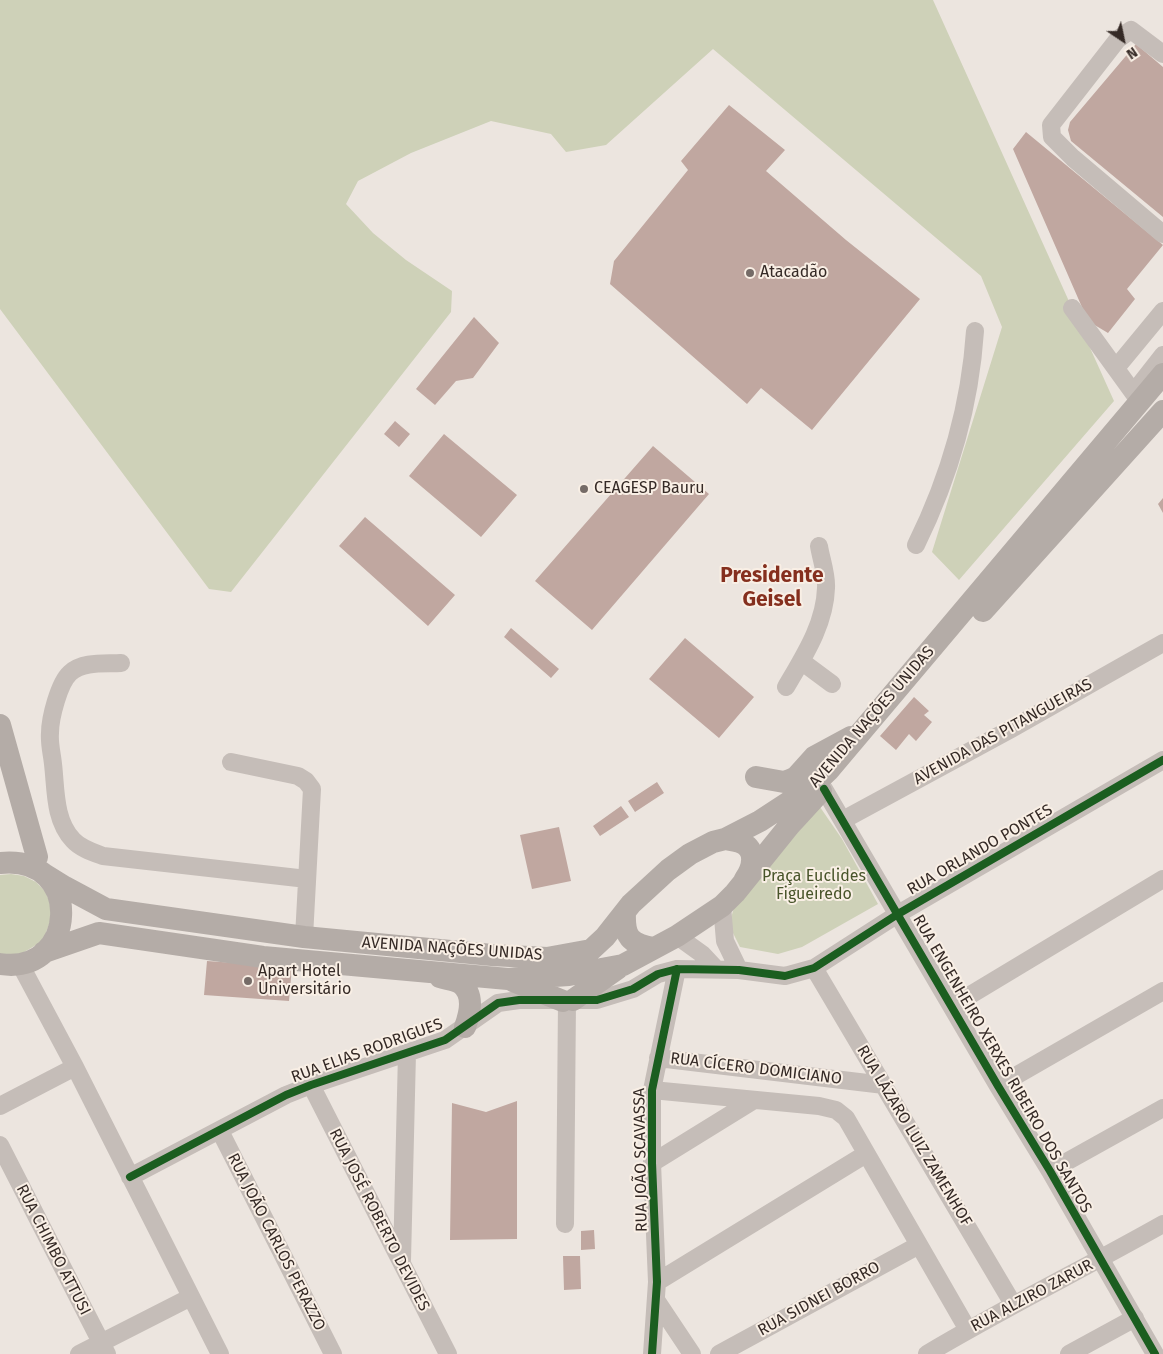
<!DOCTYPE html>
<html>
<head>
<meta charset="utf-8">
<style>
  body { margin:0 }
  #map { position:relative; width:1163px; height:1354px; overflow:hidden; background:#ece5df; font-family:"Fira Sans",sans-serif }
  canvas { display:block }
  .north { position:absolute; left:1098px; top:15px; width:50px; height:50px; -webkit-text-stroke:4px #f9efe5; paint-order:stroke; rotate:146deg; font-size:14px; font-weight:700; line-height:20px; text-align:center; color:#352a26 }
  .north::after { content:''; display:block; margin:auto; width:18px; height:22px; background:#352a26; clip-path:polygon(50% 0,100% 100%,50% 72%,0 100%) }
</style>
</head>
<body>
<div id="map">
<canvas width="1163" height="1354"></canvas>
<div class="north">N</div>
</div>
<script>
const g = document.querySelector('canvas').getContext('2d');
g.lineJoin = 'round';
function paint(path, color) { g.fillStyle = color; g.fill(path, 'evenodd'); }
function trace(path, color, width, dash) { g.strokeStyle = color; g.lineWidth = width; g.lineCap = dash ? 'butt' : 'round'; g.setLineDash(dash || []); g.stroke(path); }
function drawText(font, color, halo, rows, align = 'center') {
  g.font = font + ' "Fira Sans",sans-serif'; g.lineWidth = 4; g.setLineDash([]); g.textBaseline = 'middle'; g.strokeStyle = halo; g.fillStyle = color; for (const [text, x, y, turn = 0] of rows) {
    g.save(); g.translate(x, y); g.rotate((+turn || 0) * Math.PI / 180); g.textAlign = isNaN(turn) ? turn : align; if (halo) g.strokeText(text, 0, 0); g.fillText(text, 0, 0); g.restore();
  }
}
paint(new Path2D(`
  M0 0H933L1114 401 959 580 932 552 1002 327 981 276 713 49 606 145 566 152 551 134 491 121 411 153 358 181 346 204 373 233 406 260 452 291 451 312 231 592 209 589 0 309Z
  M820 807 842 839 878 904 802 947 778 954 740 947 729 925 735 904Z
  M11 874 24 876 36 882 45 891 50 903 52 916 43 941 19 955 0 954V875Z`), '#ced1b8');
paint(new Path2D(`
  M1136 44 1163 67V217L1071 141 1068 130 1070 122Z
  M729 105 785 150 766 171 846 240 920 299 812 430 761 388 747 404 610 284 614 261 688 170 681 161Z
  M1026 132 1163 245 1127 289 1135 299 1108 333 1088 321 1013 149Z
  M474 317 499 343 473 378 456 381 435 405 416 389Z
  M395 421 410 434 399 447 384 434Z
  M444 434 517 495 481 537 409 476Z
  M653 446 709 494 592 630 535 581Z
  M1163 498V513L1158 504Z
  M365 517 455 595 428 626 339 546Z
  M511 628 559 669 551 678 504 637Z
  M685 638 754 697 719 738 649 679Z
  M914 697 929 711 924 715 932 722 916 741 909 734 896 750 880 736Z
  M657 782 664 793 635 812 628 801Z
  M621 806 629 817 600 836 593 826Z
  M559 827 571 881 532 889 520 835Z
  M207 961 292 967 289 1001 204 995Z
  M517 1101V1239L450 1240 452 1103 486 1112Z
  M594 1230 595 1249 581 1250V1231Z
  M563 1256H580L581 1289 564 1290Z`), '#c0a7a0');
trace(new Path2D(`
  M1163 54 1131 30 1118 39 1051 125 1052 137 1073 158 1163 234
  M1072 308 1140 402
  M1116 368 1163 311
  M1134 392 1163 355
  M916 545C949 478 970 407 975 331
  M801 661 832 684
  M121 663C105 664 83 661 70 673 59 683 50 718 50 733 49 743 52 754 53 764 56 789 54 820 73 840 80 848 92 852 103 856L307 879
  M786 687C804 656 825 624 826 588 827 575 821 559 819 546
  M231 762 298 776 306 781 312 789 304 937
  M824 789 998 1086 1050 1171 1155 1354
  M843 820 1011 729 1163 643
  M722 906 725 941 739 970
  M677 936 702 954 716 969
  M20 964 75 1067 220 1354
  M814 968 1013 1304
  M952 1006 1163 879
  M658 1058 884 1085
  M311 1085 448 1354
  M998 1086 1163 991
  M652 1090 819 1106 836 1110 846 1118 968 1330
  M0 1106 75 1067
  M220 1131 333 1354
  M0 1145 107 1354
  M652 1163 754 1100
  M1050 1171 1163 1108
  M130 1177 286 1095 311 1085 445 1040 498 1003 519 1000H597L633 989 658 974 677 969 739 970 785 976 814 968 898 914 1163 760
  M565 1224 567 1001
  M402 1260 407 1053
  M657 1282 866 1154
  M656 1300 692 1354
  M79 1354 191 1297
  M652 1354 657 1282 652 1163V1090L677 969
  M719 1354 919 1245
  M927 1354C1004 1308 1085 1268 1163 1224
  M1069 1354 1135 1318`), '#c5bdb8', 18);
trace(new Path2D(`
  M983 611 1163 411
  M0 725 37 857 29 865
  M756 777 784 782 790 780 796 777 814 757 851 737
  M725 839C731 840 737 841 742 843 757 850 753 868 745 879
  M0 863C85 854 78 976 0 964
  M44 874 65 887 106 909 304 937 492 955 547 958 591 950 605 937 631 904 668 870 690 854 713 842 725 839 760 821 809 789 829 770 1163 374
  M625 913C624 937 630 944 654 948
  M44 952 99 933 263 957 508 979 569 975 623 965 677 936 722 906 735 893 789 826 821 791
  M440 977C446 979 455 980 460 983 475 994 470 1013 465 1027
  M513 981 563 1001
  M573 1000 617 969`), '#b4aca7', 22);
trace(new Path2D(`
  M824 789 998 1086 1050 1171 1155 1354
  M130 1177 286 1095 311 1085 445 1040 498 1003 519 1000H597L633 989 658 974 677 969 739 970 785 976 814 968 898 914 1163 760
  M652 1354 657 1282 652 1163V1090L677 969`), '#1b5e20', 8);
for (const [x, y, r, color] of [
  [750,273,5,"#756b67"],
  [584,489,5,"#756b67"],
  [248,981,5,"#756b67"]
]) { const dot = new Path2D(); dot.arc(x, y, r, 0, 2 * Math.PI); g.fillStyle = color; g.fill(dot); trace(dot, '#f9efe5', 2); }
drawText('16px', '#352a26', '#f9efe5', [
  ["Atacadão",760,273],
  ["CEAGESP Bauru",594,489],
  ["Apart Hotel",258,972],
  ["Universitário",258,990]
], 'left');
drawText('16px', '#352a26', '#f9efe5', [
  ["AVENIDA NAÇÕES UNIDAS",872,717,-49],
  ["AVENIDA DAS PITANGUEIRAS",1003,732,-29],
  ["RUA ORLANDO PONTES",980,850,-30],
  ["AVENIDA NAÇÕES UNIDAS",452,949,4],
  ["RUA ELIAS RODRIGUES",367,1051,-20],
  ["RUA ENGENHEIRO XERXES RIBEIRO DOS SANTOS",1002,1064,60],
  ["RUA CÍCERO DOMICIANO",756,1069,7],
  ["RUA LÁZARO LUIZ ZAMENHOF",914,1136,59],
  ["RUA JOÃO SCAVASSA",641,1160,-91],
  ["RUA JOSÉ ROBERTO DEVIDES",379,1220,63],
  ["RUA JOÃO CARLOS PERAZZO",276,1242,63],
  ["RUA CHIMBO ATTUSI",53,1250,63],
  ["RUA ALZIRO ZARUR",1032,1296,-28],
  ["RUA SIDNEI BORRO",819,1299,-29]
]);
drawText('16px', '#48542a', '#f9efe5', [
  ["Praça Euclides",814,877],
  ["Figueiredo",814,895]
]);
drawText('bold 21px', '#852f1e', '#f9efe5', [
  ["Presidente",772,576],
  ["Geisel",772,600]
]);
</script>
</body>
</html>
